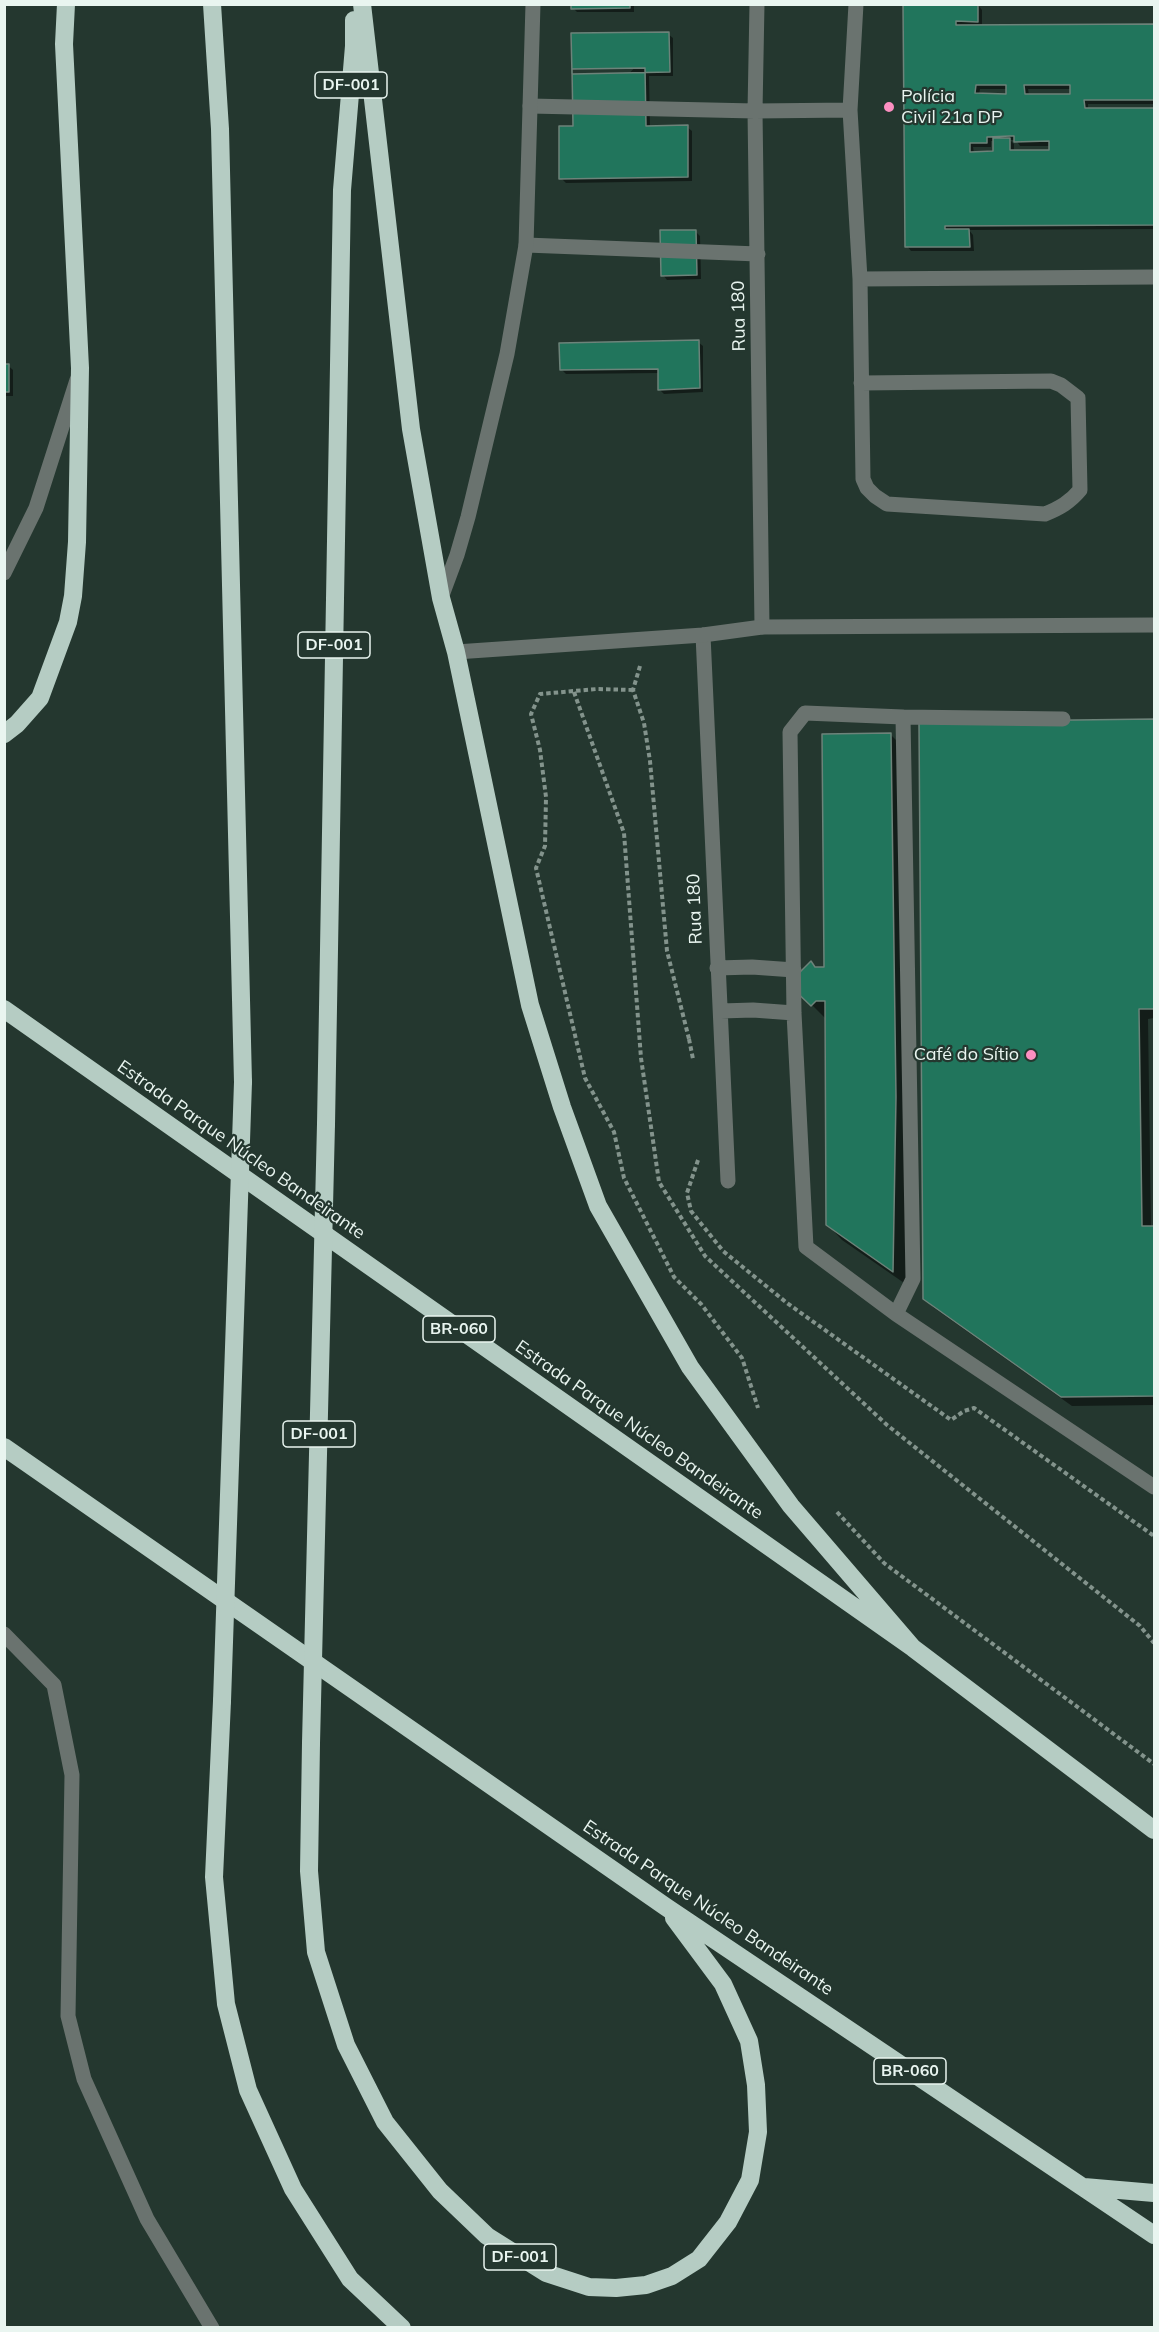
<!DOCTYPE html>
<html>
<head>
<meta charset="utf-8">
<style>
  body { margin:0 }
  #map { position:relative; width:1159px; height:2332px; overflow:hidden; background:#24372f; font-family:Mulish,sans-serif }
  canvas { display:block }
  .frame { position:absolute; inset:0; border:6px solid #e9f5f0; pointer-events:none }
</style>
</head>
<body>
<div id="map">
<canvas width="1159" height="2332"></canvas>
<div class="frame"></div>
</div>
<script>
const g = document.querySelector('canvas').getContext('2d');
g.lineJoin = 'round';
function paint(path, color) { g.fillStyle = color; g.fill(path, 'evenodd'); }
function trace(path, color, width, dash) { g.strokeStyle = color; g.lineWidth = width; g.lineCap = dash ? 'butt' : 'round'; g.setLineDash(dash || []); g.stroke(path); }
function drawText(font, color, halo, rows, align = 'center') {
  g.font = font + ' Mulish,sans-serif'; g.lineWidth = 4.5; g.setLineDash([]); g.textBaseline = 'middle'; g.strokeStyle = halo; g.fillStyle = color; for (const [text, x, y, turn = 0] of rows) {
    g.save(); g.translate(x, y); g.rotate((+turn || 0) * Math.PI / 180); g.textAlign = isNaN(turn) ? turn : align; if (halo) g.strokeText(text, 0, 0); g.fillText(text, 0, 0); g.restore();
  }
}
paint(new Path2D(`
  M573 4H634V12H577L573 8Z
  M905 4 978 5 982 10V26L1154 25V104H1088V109H1154V229L969 230 973 235 974 251H911L907 246ZM980 89H1007V96L979 95ZM1028 89H1072V95H1029ZM1010 140H1016L1020 146H1051V151L1014 152V144ZM991 141H994L995 152 974 153 973 147H991Z
  M668 34 673 38V76H649L650 127H687L692 131V181L566 183 561 178 575 128Z
  M695 231 700 236 701 279 667 280 663 275Z
  M698 342 703 346V392L664 394 659 389 660 373 566 374 562 370Z
  M4 362 13 370V396H4Z
  M1154 721V1018L1148 1019 1151 1227H1154V1405L1072 1406 934 1308 924 1298 920 724Z
  M891 735 905 749 907 1285 842 1240 828 1225 826 1019 791 984 816 968 825 969Z`), '#0007');
const building = new Path2D(`
  M571 4H630V8L571 9Z
  M903 4H978V22L956 21V25L1154 24V100H1084L1085 108H1154V225L945 226V229H969L970 247H905ZM976 85H1006V94L975 93ZM1024 85H1070V94H1025ZM1011 136H1014V142L1049 141V150H1010V138H993V151L970 152V143H987V137Z
  M669 32 670 72 572 74 571 33Z
  M645 68 646 126 688 125V177L559 179V126H573L572 69Z
  M660 230H696L697 275 661 276Z
  M699 340 700 388 658 390V369L560 370 559 343Z
  M4 364H9V392H4Z
  M1154 719V1009H1139L1142 1226H1154V1396L1061 1397 923 1299 919 722Z
  M891 733 896 1097 893 1272 826 1225 825 1001H816L811 1006 788 984 811 961 815 967H824L822 734Z`);
paint(building, '#21755c');
trace(building, '#6d837a', 1.5);
trace(new Path2D(`
  M640 666 633 690 644 723 650 761 667 951 689 1039
  M633 690 597 689 540 694 531 714 540 750 546 797 545 846 536 868 585 1078 614 1132 624 1178 674 1277 701 1304 742 1358 758 1408
  M574 692 624 833 641 1058 659 1182 705 1256 887 1425 1140 1626 1154 1643
  M689 1039 693 1059
  M698 1160 687 1193 691 1211 723 1251 787 1303 951 1420 964 1411 974 1408 1154 1536
  M837 1512 884 1563 1154 1764`), '#83938c', 4, [4.5, 3]);
trace(new Path2D(`
  M757 4 755 111 762 627
  M856 4 850 110 860 279 863 479 867 488 875 496 887 504 1045 514C1060 508 1070 502 1080 490L1078 398 1061 385 1051 381 861 383
  M530 106 755 111 850 110
  M526 245 758 254
  M860 279 1154 277
  M4 573 36 508 77 380
  M703 635 728 1181
  M805 713 903 717 913 1279 896 1314 806 1247 794 1013 790 732Z
  M903 717 1063 719
  M717 968 752 967 794 970
  M721 1011 753 1010 794 1013
  M896 1314 1154 1487
  M4 1634 54 1685 72 1775 68 2016 84 2079 147 2219 212 2328`), '#6a736f', 15);
trace(new Path2D(`
  M441 598 457 555 468 517 507 354 526 245 533 4
  M456 652 703 635 762 627 1154 625`), '#6a736f', 15);
trace(new Path2D(`
  M212 4 220 129 243 1082
  M362 4 411 429 441 598 456 652 530 1005 562 1107 598 1206 690 1367 791 1506 913 1648
  M4 734 17 724 40 698 68 622 73 596 77 542 80 368 64 44 66 4
  M4 1009 913 1648 1154 1830
  M326 1124 342 190 354 46V20
  M4 1447 666 1907 1154 2235
  M222 1701 214 1877 226 2004 248 2090 293 2189 350 2279 402 2328
  M311 1743 309 1871 316 1952 346 2045 385 2122 440 2191 487 2236 546 2273 589 2287 616 2288 646 2285 672 2276 699 2259 728 2222 750 2180 758 2132 756 2085 749 2041 723 1984 674 1918
  M1084 2187 1154 2193`), '#b5ccc3', 18);
trace(new Path2D(`
  M222 1701 243 1082
  M311 1743 326 1124`), '#b5ccc3', 18);
for (const [x, y, r, color] of [
  [889,107,6,"#fc8fc1"],
  [1031,1055,6,"#fc8fc1"]
]) { const dot = new Path2D(); dot.arc(x, y, r, 0, 2 * Math.PI); g.fillStyle = color; g.fill(dot); trace(dot, '#24372f', 2); }
for (const [x, y, w] of [
  [351,85,72],
  [334,645,72],
  [459,1329,72],
  [319,1434,72],
  [910,2071,72],
  [520,2257,72]
]) { const box = new Path2D(); box.roundRect(x - w / 2, y - 13, w, 26, 4.5); g.fillStyle = '#24372f'; g.fill(box); trace(box, '#e9f5f0', 1.5); }
drawText('bold 16px', '#e9f5f0', null, [
  ["DF-001",351,85],
  ["DF-001",334,645],
  ["BR-060",459,1329],
  ["DF-001",319,1434],
  ["BR-060",910,2071],
  ["DF-001",520,2257]
]);
drawText('18px', '#e9f5f0', '#24372f', [
  ["Polícia",901,97],
  ["Civil 21a DP",901,118],
  ["Café do Sítio",1019,1055,"right"]
], 'left');
drawText('18px', '#e9f5f0', '#24372f', [
  ["Rua 180",739,316,-91],
  ["Rua 180",695,909,-92],
  ["Estrada Parque Núcleo Bandeirante",241,1150,35],
  ["Estrada Parque Núcleo Bandeirante",639,1430,35],
  ["Estrada Parque Núcleo Bandeirante",708,1908,34]
]);
</script>
</body>
</html>
